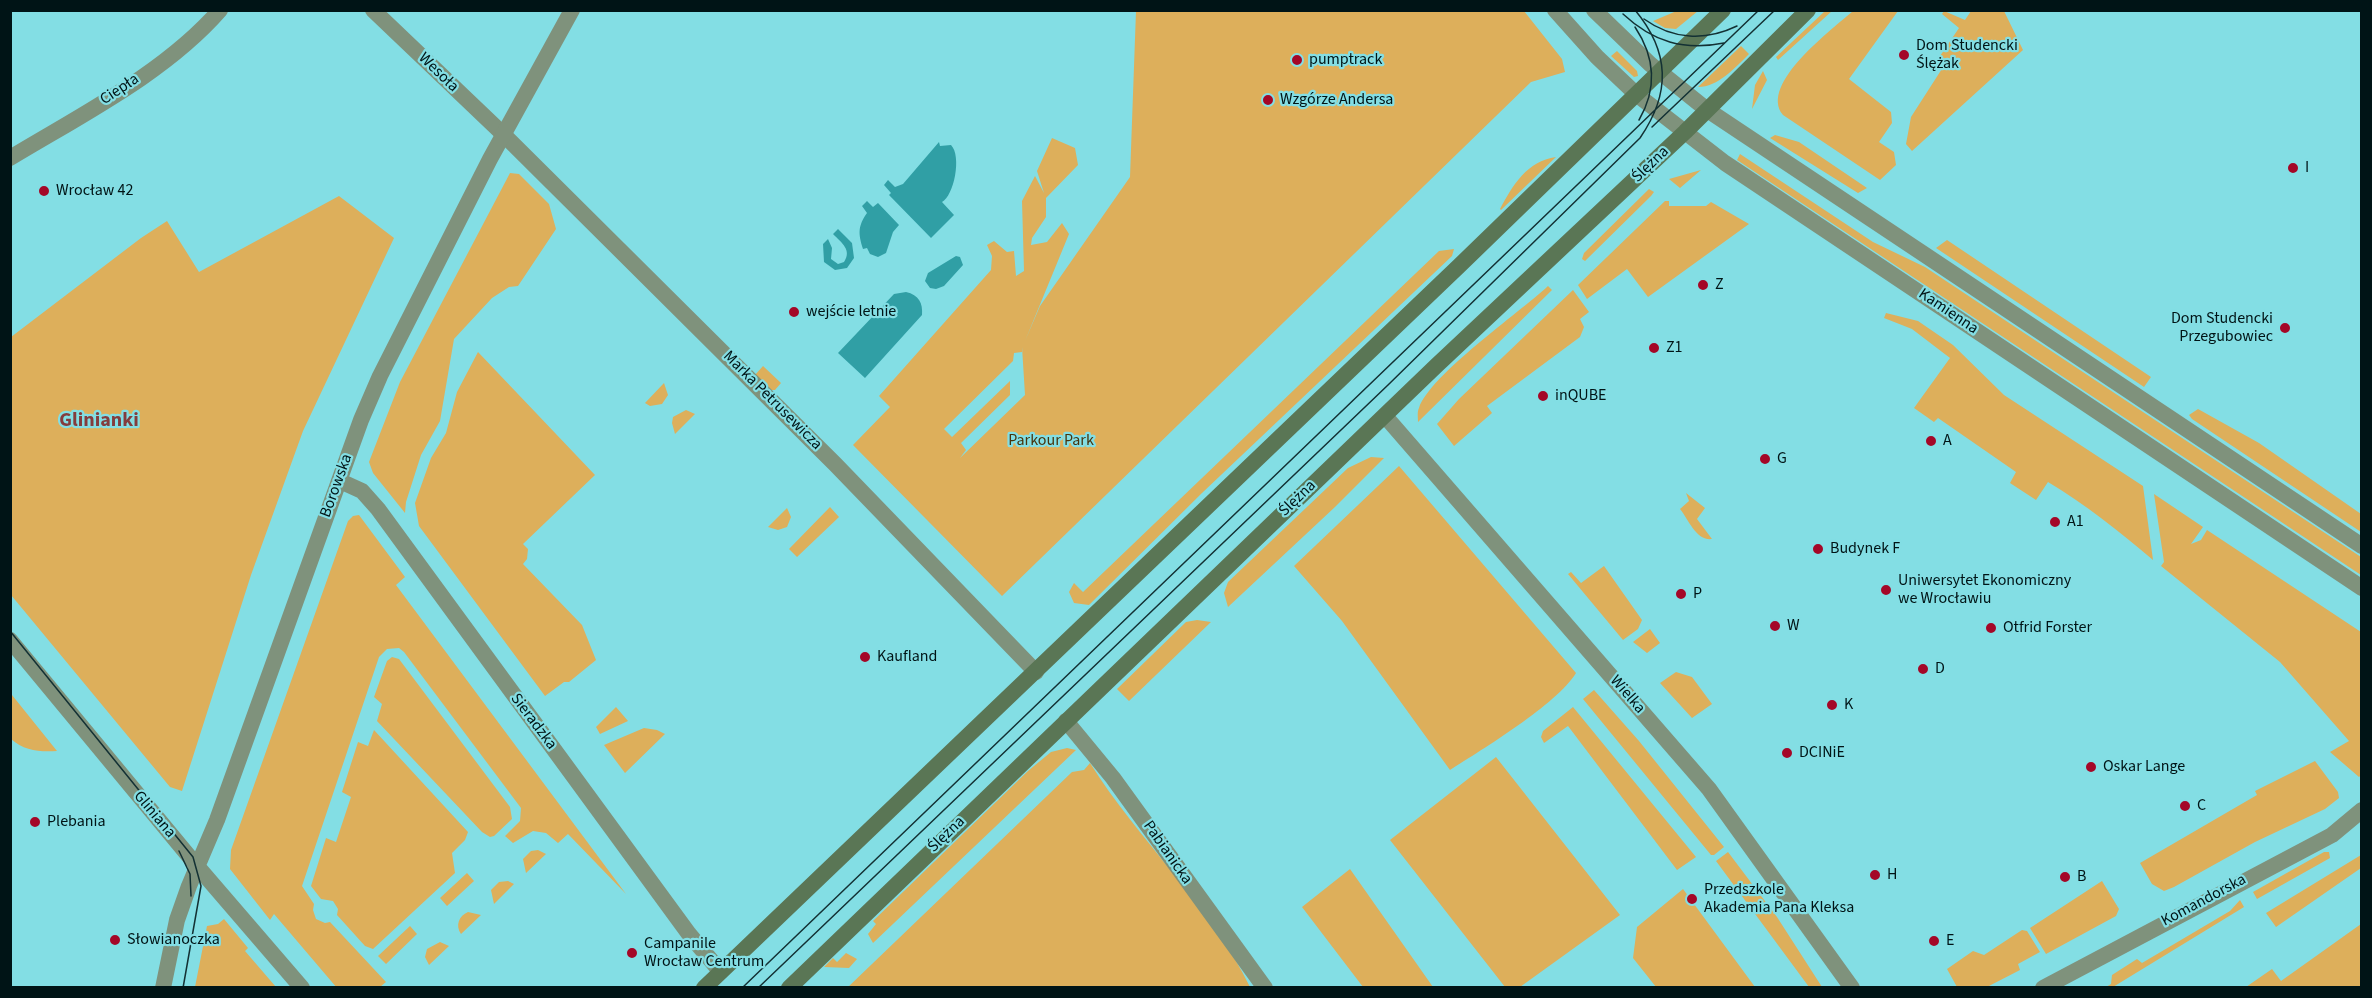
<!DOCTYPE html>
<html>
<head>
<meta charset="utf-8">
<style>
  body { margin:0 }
  #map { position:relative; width:2372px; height:998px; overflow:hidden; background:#83dee4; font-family:"Source Sans 3",sans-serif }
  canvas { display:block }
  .frame { position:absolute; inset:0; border:12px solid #001416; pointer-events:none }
</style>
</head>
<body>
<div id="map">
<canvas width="2372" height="998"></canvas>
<div class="frame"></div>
</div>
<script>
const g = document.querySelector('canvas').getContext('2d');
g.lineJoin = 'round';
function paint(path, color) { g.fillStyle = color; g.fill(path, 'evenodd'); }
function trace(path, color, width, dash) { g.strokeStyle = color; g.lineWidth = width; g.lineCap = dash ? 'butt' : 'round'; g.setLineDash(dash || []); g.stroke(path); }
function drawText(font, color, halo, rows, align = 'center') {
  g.font = font + ' "Source Sans 3",sans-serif'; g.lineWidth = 4.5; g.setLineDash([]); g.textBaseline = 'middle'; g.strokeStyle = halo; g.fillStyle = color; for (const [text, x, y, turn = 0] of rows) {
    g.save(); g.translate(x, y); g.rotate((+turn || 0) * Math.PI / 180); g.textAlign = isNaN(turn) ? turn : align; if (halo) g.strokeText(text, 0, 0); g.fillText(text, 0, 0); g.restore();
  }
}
paint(new Path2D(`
  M1679 10 1698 11 1676 29 1665 28 1653 21Z
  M1854 10 1898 11 1849 79 1891 112 1892 123 1879 142 1894 152 1896 165 1880 180 1783 115C1758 84 1833 29 1854 10Z
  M1136 11H1524L1562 59 1565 72 1531 82 1002 596 853 445 890 407 879 396 991 270 992 256 987 245 994 241 1007 252 1014 251 1016 276 1024 271 1022 201 1035 176 1044 193 1037 171 1052 138 1075 148 1078 165 1046 198V217L1032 238 1031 245 1047 242 1062 223 1069 234 1025 341 1040 306 1130 177ZM1022 347 1025 395 960 458 966 450 961 443 1010 395V381L952 437 944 429 1013 361 1014 353 1022 352Z
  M1825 11H1832L1778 60 1776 57Z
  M1944 11 1965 20 1971 11H2004L2023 50 1912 151 1906 144 1911 117 1947 61 1940 56 1959 28 1942 14Z
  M1741 46 1749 54C1735 68 1718 87 1698 87Z
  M1617 51 1637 71 1638 76 1634 77 1611 56Z
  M1763 71 1767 80 1752 109 1755 85Z
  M1775 135 1799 142 1867 188 1858 193 1770 138Z
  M1740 154 1873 242 1925 267 2361 557V575L1737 160Z
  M1556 157 1501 210 1500 209C1513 185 1527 161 1556 157Z
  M1701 170 1680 188 1669 179Z
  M510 173 519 174 549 204 556 229 518 286 509 287 492 298 454 339 440 421 421 455 406 502 405 513 373 473 369 462 400 382Z
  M1649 189 1654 192 1651 196 1585 261 1582 259 1584 253Z
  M339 196 394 238 303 431 251 575 182 791 170 787 11 595V337L141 238 167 221 199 272Z
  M1665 201H1669V206H1706L1711 202 1749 224 1648 297 1627 269 1587 299 1578 285Z
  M1947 240 2151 377 2144 387 1936 248Z
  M1454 249 1452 256 1202 493 1089 605 1074 603 1069 592 1074 583 1083 592 1439 251Z
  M1548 286 1552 290 1418 422C1418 417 1417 412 1419 408 1430 375 1519 313 1548 286Z
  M1573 290 1589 312 1580 319 1584 327 1580 337 1487 406 1492 413 1454 446 1437 424 1459 399Z
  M1886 313 1918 321 1953 345 2004 395 2143 486 2153 560C2119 531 2085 504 2048 482L2036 500 2010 483 2016 472 1938 418 1934 422 1914 408 1950 358 1912 329 1884 318Z
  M478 352 595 475 523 544 528 549 527 559 523 564 582 625 596 660 569 682H564L545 696 419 526 415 503 431 458 446 433 457 392Z
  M763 366 781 383 775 390H770L755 375Z
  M664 383 668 395 662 404 650 406 645 403Z
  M2198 409 2259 443 2361 514V532L2192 419 2189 415Z
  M686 410 695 414 675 434 672 423 673 417Z
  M1371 457 1384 458 1335 507 1228 607 1224 593 1228 582 1348 468Z
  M1399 466 1576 673C1557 704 1483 749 1450 770L1342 621 1294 566Z
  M1686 493 1705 508 1697 519 1712 539C1696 541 1689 520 1680 509L1689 501Z
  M2154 494 2203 527 2191 544 2201 540 2207 530 2361 632 2362 774 2359 777 2330 752 2349 741 2280 662 2161 566 2164 562Z
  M830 507 839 517 797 557 789 549Z
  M787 508 791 517 787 527 778 530 768 527Z
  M359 515 405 577 396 585 626 894 568 834 558 843 546 833 533 831 513 843 505 836 520 821 521 808 404 652 399 648 387 649 379 657 302 886 314 904 313 910 316 919 325 923 330 922 386 982 380 987 337 988 274 914 270 920 230 869 231 850 348 521 353 516Z
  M1604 566 1642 620 1638 629 1623 640 1568 574 1571 572 1581 583Z
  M1197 620 1211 622 1129 701 1117 689 1186 622Z
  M1650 629 1660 643 1647 653 1633 642Z
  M392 657 399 659 510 807 512 819 494 836 490 837 482 832 377 721 382 704 374 697 387 661Z
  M1676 672 1692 677 1712 704 1692 718 1660 683Z
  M1594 690 1639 741 1724 847 1714 855H1711L1583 699Z
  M12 695 57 751C40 752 24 751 11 739Z
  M616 707 628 721 600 734 596 727Z
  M1573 707 1696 857 1677 870 1568 726 1544 743 1541 737 1543 731Z
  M644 728 657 730 665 734 625 773 604 745Z
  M374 730 468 832 465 840 452 853 455 873 373 949 365 946 337 915 338 909 333 901 321 899 311 886 326 838 336 842 351 797 342 792 358 742 368 746Z
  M1067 748 1076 750 873 943 868 934 876 924 873 921 1028 771 1051 752Z
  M1496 757 1620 915 1520 987H1505L1390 840Z
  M2315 761 2338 792 2339 798 2325 809 2255 842 2174 887 2164 891 2152 884 2140 863 2257 795 2255 791Z
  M1090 763C1138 840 1211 906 1250 987L847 988 1072 772 1084 770Z
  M538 850 546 854 526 873 523 859 531 851Z
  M1728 852 1777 917 1822 987H1809L1716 861Z
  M2324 852H2329L2330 858 2257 899 2253 892Z
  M2361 855V868L2276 927 2266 913Z
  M1350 869 1433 987H1363L1302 907Z
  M467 873 474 881 447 906 440 898Z
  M508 881 514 884 494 904 491 890 499 882Z
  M2102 881 2119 909 2116 916 2046 954 2030 928Z
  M1683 889 1755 987H1656L1633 958 1637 927Z
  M2240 900 2244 907 2113 987H2106L2111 984 2112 975 2137 959 2142 963 2230 911Z
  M468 912 481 915 461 934C455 925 459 916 468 912Z
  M224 919 248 948 245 951 276 987H195L207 926 218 924Z
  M2361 924V987H2246L2272 969 2281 981Z
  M410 926 417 934 386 964 378 956Z
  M2022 930 2027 931 2040 952 2018 964 2020 970 1987 987H1957L1947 969 1973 951 1984 955Z
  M440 942 449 946 429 965 425 957 427 949Z
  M846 953 857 959 849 968 824 967 833 958 837 962Z`), '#ddaf5b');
paint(new Path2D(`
  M939 142 940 146 951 145C962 156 954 196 942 202L954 215 931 238 889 195 891 193 884 185 888 180 895 187 903 184Z
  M867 201 873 207 878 203 899 225 893 232 886 253 878 257 870 254 867 248 863 249C858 233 858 226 867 213L862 206Z
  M838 229 852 243 854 258 847 268 835 270 824 262 823 244 828 239 832 248 831 259 838 264 844 262C852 250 842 243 833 234Z
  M956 256 960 257 963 265 944 286 936 289 930 288 925 281 928 273Z
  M906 292C919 295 923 303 922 315L865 378 838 353 894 294Z`), '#309fa5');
trace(new Path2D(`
  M373 10 504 135 835 464 1036 672
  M10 158C81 115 165 73 220 10
  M340 481 362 491 378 509 689 934 720 971
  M10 640 197 866
  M1066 721 1113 778 1265 988
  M2043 988 2332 835 2362 810`), '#7f927c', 16);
trace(new Path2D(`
  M1555 10 1597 57 1636 94 1725 163 2362 588
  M1594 10 1650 64 1706 109 2362 546
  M1385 416 1709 789 1852 988
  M197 866 302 988
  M163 988 177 920 189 886 217 820 361 420 380 376 490 159 572 10`), '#7f927c', 16);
trace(new Path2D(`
  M704 988 1459 266 1723 10
  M789 988 1436 366 1685 132 1808 10`), '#5a7655', 16);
trace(new Path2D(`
  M1623 14C1653 42 1684 51 1724 43
  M1644 19C1673 40 1706 41 1737 26
  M1635 27C1655 57 1657 89 1639 120
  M1652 127 1775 10
  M10 631 193 857 201 886 183 988
  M179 851 190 874 191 896
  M742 988 1759 10
  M758 988 1388 385 1640 138C1671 93 1670 52 1635 10`), '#133134', 1.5);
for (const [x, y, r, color] of [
  [1904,55,6,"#a40727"],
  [1297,60,6,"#a40727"],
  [1268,100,6,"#a40727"],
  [2293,168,6,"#a40727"],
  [44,191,6,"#a40727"],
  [1703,285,6,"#a40727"],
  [794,312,6,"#a40727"],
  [2285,328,6,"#a40727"],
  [1654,348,6,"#a40727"],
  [1543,396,6,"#a40727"],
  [1931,441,6,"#a40727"],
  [1765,459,6,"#a40727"],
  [2055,522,6,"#a40727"],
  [1818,549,6,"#a40727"],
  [1886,590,6,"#a40727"],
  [1681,594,6,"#a40727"],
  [1775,626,6,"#a40727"],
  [1991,628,6,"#a40727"],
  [865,657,6,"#a40727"],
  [1923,669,6,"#a40727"],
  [1832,705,6,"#a40727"],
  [1787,753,6,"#a40727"],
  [2091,767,6,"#a40727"],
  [2185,806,6,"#a40727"],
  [35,822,6,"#a40727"],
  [1875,875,6,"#a40727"],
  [2065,877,6,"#a40727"],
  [1692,899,6,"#a40727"],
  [115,940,6,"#a40727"],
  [1934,941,6,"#a40727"],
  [632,953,6,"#a40727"]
]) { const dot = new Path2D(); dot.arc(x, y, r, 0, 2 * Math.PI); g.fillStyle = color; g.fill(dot); trace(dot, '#83dee4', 2); }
drawText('16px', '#001416', '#83dee4', [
  ["Dom Studencki",1916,46],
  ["Ślężak",1916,64],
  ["pumptrack",1309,60],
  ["Wzgórze Andersa",1280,100],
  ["I",2305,168],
  ["Wrocław 42",56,191],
  ["Z",1715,285],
  ["wejście letnie",806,312],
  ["Dom Studencki",2273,319,"right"],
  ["Przegubowiec",2273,337,"right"],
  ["Z1",1666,348],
  ["inQUBE",1555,396],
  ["A",1943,441],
  ["G",1777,459],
  ["A1",2067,522],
  ["Budynek F",1830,549],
  ["Uniwersytet Ekonomiczny",1898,581],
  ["we Wrocławiu",1898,599],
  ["P",1693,594],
  ["W",1787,626],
  ["Otfrid Forster",2003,628],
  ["Kaufland",877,657],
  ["D",1935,669],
  ["K",1844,705],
  ["DCINiE",1799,753],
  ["Oskar Lange",2103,767],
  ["C",2197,806],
  ["Plebania",47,822],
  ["H",1887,875],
  ["B",2077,877],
  ["Przedszkole",1704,890],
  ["Akademia Pana Kleksa",1704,908],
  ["Słowianoczka",127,940],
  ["E",1946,941],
  ["Campanile",644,944],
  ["Wrocław Centrum",644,962]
], 'left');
drawText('16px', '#001416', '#83dee4', [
  ["Wesoła",438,73,44],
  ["Ciepła",120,90,-34],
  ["Ślężna",1651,165,-44],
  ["Kamienna",1948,312,34],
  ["Marka Petrusewicza",772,401,45],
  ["Borowska",337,486,-70],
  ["Ślężna",1298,499,-44],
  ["Wielka",1627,695,49],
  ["Sieradzka",533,722,53],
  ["Gliniana",154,815,50],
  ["Ślężna",947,835,-44],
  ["Pabianicka",1167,853,55],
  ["Komandorska",2204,901,-28]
]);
drawText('16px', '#47340d', '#83dee4', [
  ["Parkour Park",1051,441]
]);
drawText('bold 20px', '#843c3d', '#83dee4', [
  ["Glinianki",99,422]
]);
</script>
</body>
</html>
